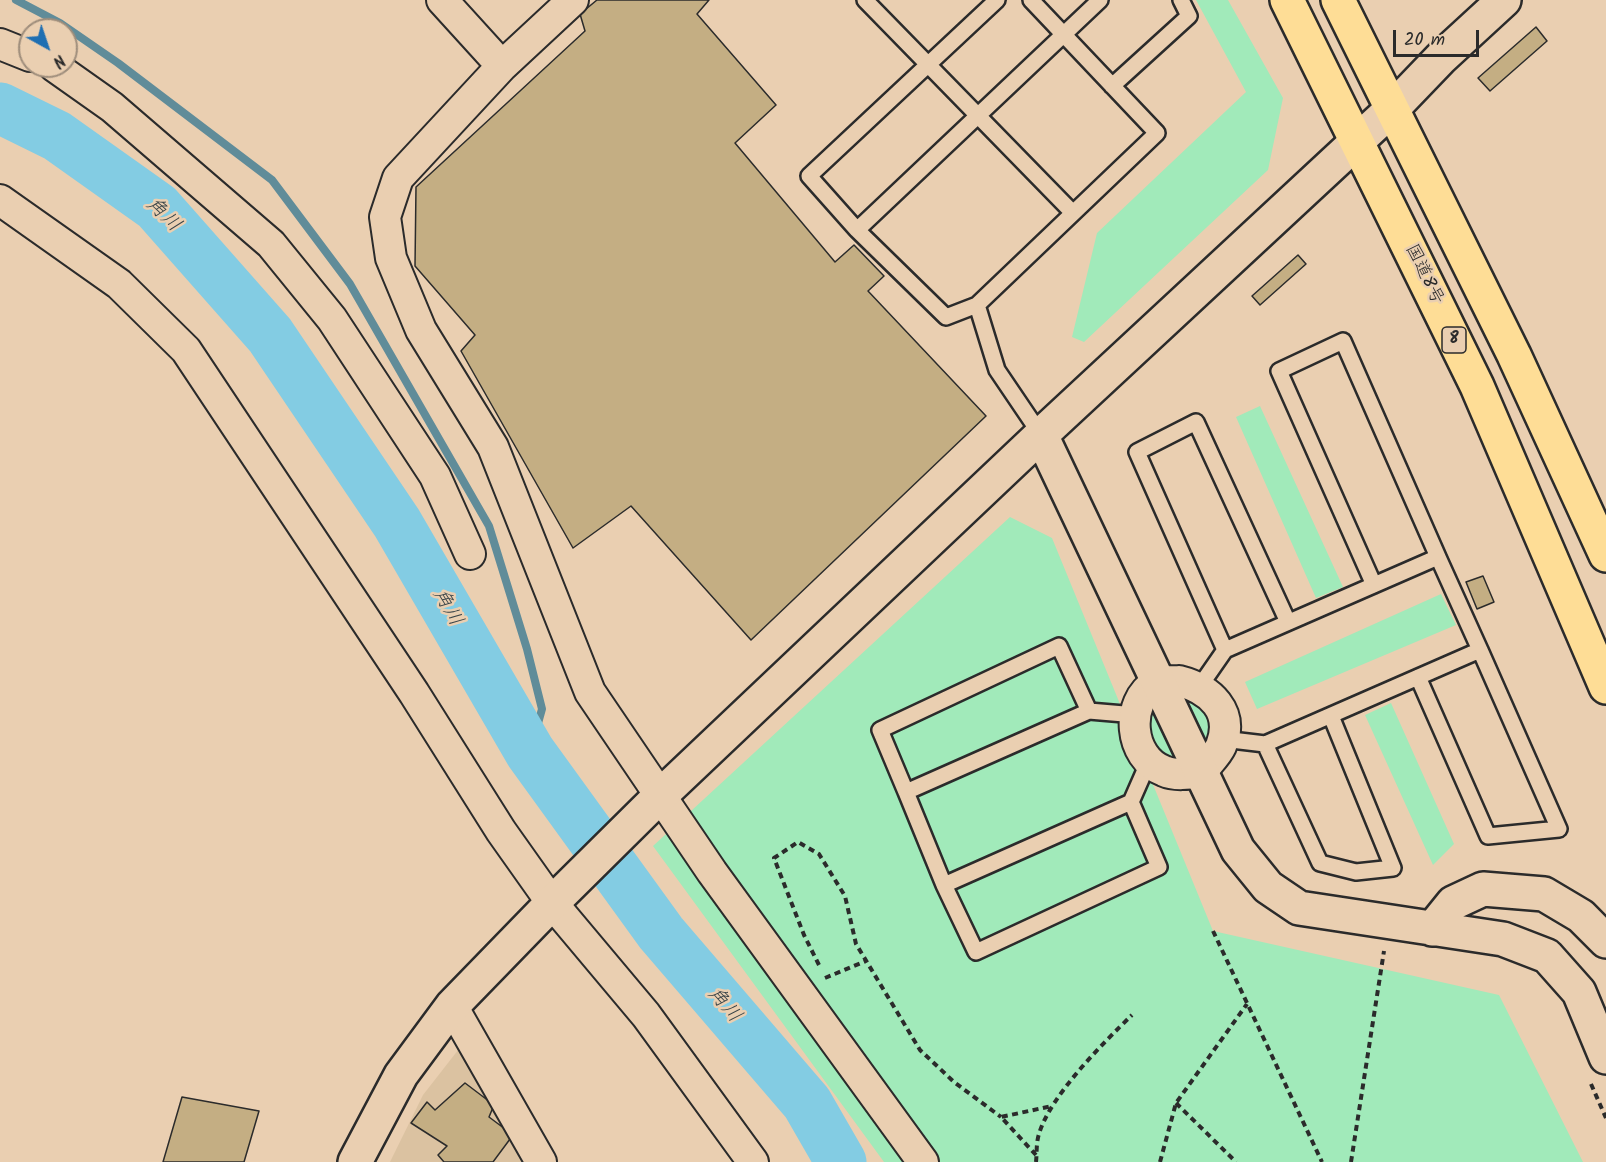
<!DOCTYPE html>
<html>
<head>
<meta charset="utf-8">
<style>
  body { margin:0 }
  #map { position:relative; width:1606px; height:1162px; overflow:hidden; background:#eacfb1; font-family:Kalam,sans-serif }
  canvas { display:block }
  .north { position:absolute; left:18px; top:18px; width:60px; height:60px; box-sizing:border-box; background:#eacfb1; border:2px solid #9e8d7b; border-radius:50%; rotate:140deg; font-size:16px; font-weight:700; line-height:24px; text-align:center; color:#2b2b2b }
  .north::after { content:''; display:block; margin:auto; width:21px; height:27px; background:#1f6fb2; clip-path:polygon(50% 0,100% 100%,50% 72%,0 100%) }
  .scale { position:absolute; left:1393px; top:30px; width:86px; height:27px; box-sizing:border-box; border:3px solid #2b2b2b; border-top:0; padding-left:8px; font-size:18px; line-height:21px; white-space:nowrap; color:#2b2b2b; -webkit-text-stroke:4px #eacfb1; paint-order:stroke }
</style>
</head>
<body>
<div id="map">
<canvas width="1606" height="1162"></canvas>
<div class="north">N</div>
<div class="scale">20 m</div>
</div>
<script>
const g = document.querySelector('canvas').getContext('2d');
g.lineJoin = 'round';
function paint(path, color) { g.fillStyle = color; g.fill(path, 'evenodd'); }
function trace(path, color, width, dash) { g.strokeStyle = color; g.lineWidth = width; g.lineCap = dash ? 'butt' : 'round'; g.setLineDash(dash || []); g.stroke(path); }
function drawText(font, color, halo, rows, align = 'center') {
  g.font = font + ' Kalam,"Klee One",sans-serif'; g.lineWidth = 5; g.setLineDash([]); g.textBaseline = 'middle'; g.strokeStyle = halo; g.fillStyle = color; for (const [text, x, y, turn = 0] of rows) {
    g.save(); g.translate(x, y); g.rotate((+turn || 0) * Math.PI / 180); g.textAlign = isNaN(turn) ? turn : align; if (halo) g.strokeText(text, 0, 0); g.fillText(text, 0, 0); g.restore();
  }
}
paint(new Path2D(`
  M462 1045 531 1162H390L423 1095Z`), '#dbc2a1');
paint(new Path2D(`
  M1196 0H1228L1283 98 1268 170 1084 342 1072 337 1097 233 1246 92Z
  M1260 406 1343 587 1316 598 1236 417Z
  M1010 517 1052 538 1213 931 1499 995 1583 1162H884L653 846Z
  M1441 594 1456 625 1257 709 1245 682Z
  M1182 696C1207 707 1217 717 1204 744Z
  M1391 703 1454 844 1433 865 1365 715Z
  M1155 710 1177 758 1164 759 1150 746 1145 721Z`), '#a1eaba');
trace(new Path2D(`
  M16 0 60 23 118 63 272 180 350 284 489 526 527 649 542 709 530 752`), '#608c99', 8);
trace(new Path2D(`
  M0 108 57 136 157 207 270 335 397 523 530 752 661 933 807 1103 841 1162`), '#83cce3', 51);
const building = new Path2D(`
  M597 0H709L697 14 776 105 735 143 835 262 854 245 884 276 868 291 986 416 751 640 631 506 573 548 461 351 475 335 415 266 416 187 585 31 580 14Z
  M1536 27 1547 41 1490 91 1478 78Z
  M1298 255 1306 264 1260 305 1252 296Z
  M1483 576 1494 602 1477 609 1466 582Z
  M465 1083 494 1105 489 1117 513 1135 493 1162H444L438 1155 447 1146 411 1123 427 1102 435 1110Z
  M182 1097 259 1111 244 1162H163Z`);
paint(building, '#c4ae83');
trace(building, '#2b2b2b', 1.5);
const lane = new Path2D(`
  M865 0 1073 213
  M1031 0 1157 133 977 305 997 370 1041 435
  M1112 86 1189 16 1181 0
  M857 230 809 176 997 0
  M977 305 946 317 857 230 1100 0
  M1374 585 1279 371 1343 341 1438 557
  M1225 650 1137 452 1196 422 1288 622
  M1418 677 1488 836 1559 829 1480 650
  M1200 686 1225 650 1438 557 1480 650 1265 744 1223 739
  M1265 744 1320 863 1356 872 1393 868 1331 716
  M906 792 880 730 1059 646 1089 711
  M1131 802 944 885 976 952 1159 867 1131 802 1149 761
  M944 885 906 792 1089 711 1136 715`);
const street = new Path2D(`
  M442 0 502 66
  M573 0 502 66 398 178 385 217 391 258 421 330 493 447 590 692 712 872 923 1162
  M0 44 30 56
  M54 66 112 107 271 244 332 319 435 476 470 554
  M0 200 119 284 186 350 414 693 501 831 552 903 646 1015 753 1162
  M1179 681C1210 689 1235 711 1221 746 1217 755 1207 764 1201 772 1189 774 1175 776 1164 771 1129 758 1124 702 1156 683 1162 680 1172 682 1179 681Z
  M452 1006 541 1162`);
const secondary = new Path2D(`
  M1041 435 1238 850 1268 887 1299 908 1503 939 1547 956 1579 992 1606 1057
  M1432 929 1453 903 1483 889 1544 894 1581 916 1606 941
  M355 1162 401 1075 452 1006 552 903 660 796 1041 435 1393 108 1441 58 1504 0`);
const highway = new Path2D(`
  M1287 0 1477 386 1606 687
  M1338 0 1514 355 1606 555`);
trace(lane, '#2b2b2b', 20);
trace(street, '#2b2b2b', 34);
trace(secondary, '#2b2b2b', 38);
trace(highway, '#2b2b2b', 38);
trace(new Path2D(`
  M1213 931 1322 1162
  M819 965 804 935 774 858 798 842 819 854 845 896 856 944 920 1050 954 1082 1001 1117
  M825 978 866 961
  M1591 1084 1606 1118
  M1176 1103 1236 1162
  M1036 1155 1001 1117 1052 1106
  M1036 1162C1037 1153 1036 1143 1039 1134 1050 1096 1103 1043 1132 1015
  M1160 1162 1176 1103 1247 1004
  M1351 1162 1384 951`), '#2b2b2b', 4, [6, 4.5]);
trace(lane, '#eacfb1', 15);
trace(street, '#eacfb1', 30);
trace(secondary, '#eacfb1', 33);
trace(highway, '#fedd96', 33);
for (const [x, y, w] of [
  [1454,340,24]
]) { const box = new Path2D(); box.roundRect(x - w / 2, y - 13, w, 26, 4.5); g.fillStyle = '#eacfb1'; g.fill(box); trace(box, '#2b2b2b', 1.5); }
drawText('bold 16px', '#2b2b2b', null, [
  ["8",1454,340]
]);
drawText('18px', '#2b2b2b', '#eacfb1', [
  ["国道8号",1423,275,64]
]);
drawText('italic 20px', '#384347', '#eacfb1', [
  ["角川",162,216,44],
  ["角川",446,608,60],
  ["角川",723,1006,49]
]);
</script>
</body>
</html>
